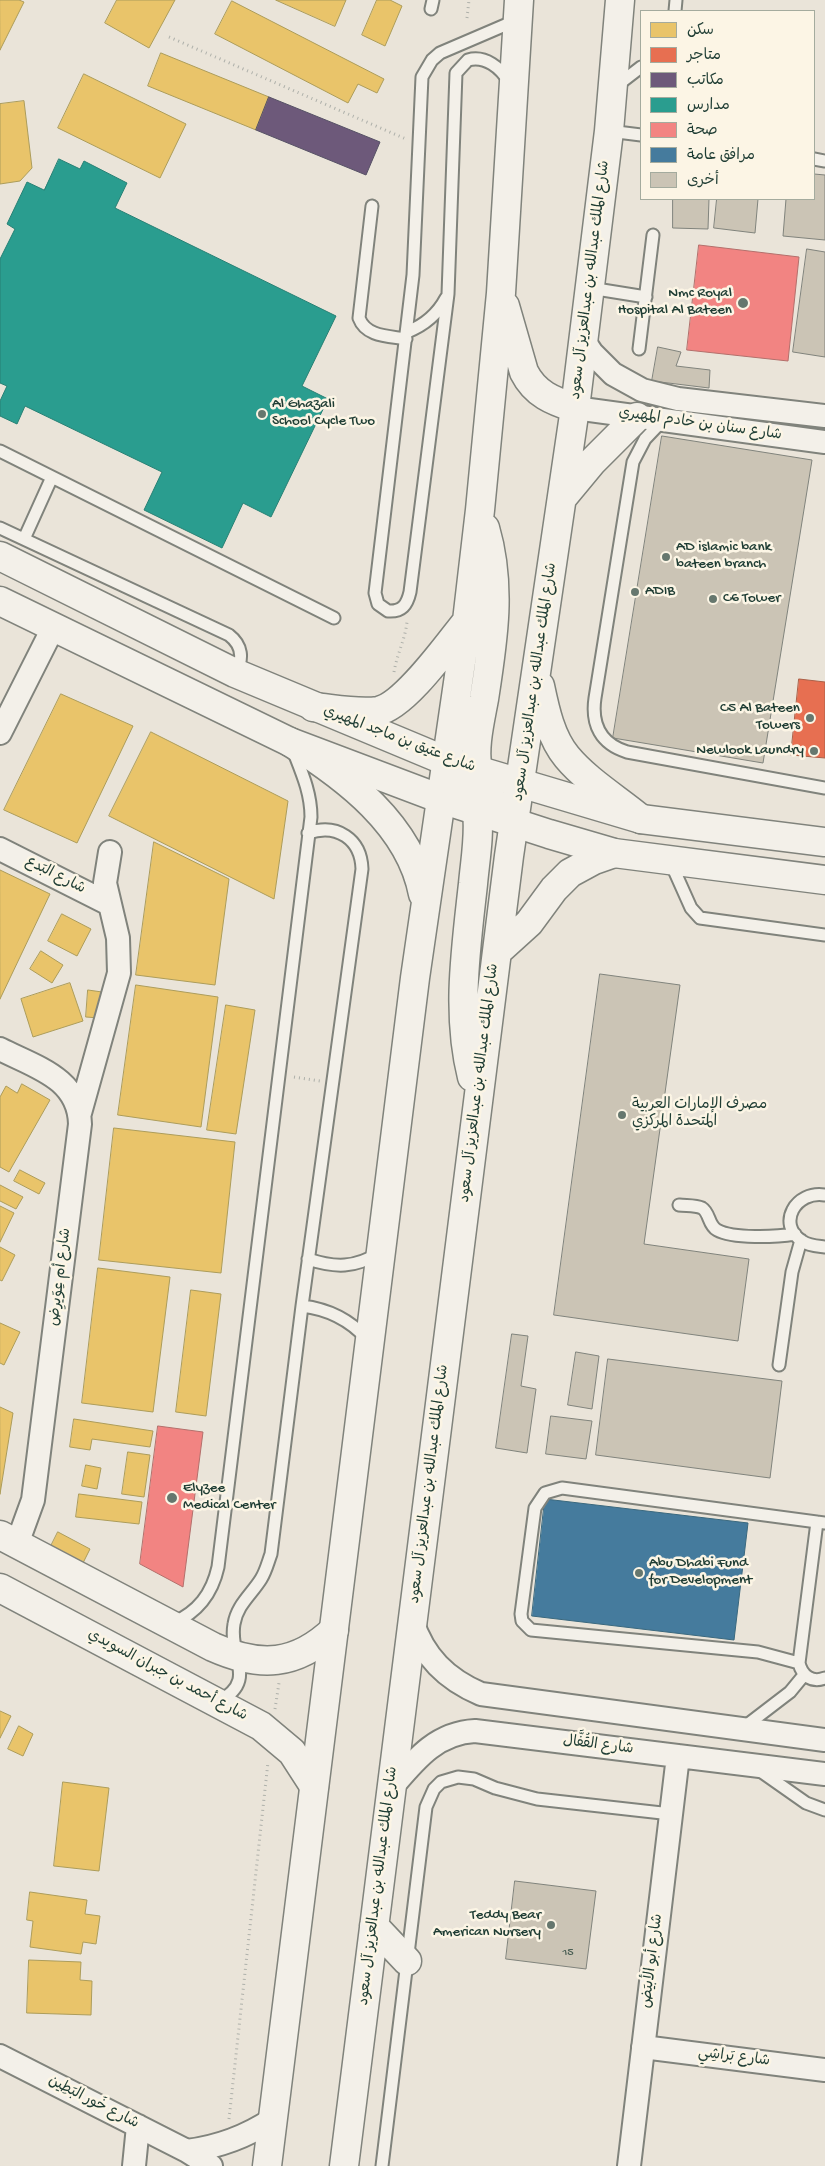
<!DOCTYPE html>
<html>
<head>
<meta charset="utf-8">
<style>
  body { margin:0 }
  #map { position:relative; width:825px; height:2166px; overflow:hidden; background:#eae4d9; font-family:"Gochi Hand","Playpen Sans Arabic",sans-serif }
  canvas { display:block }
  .legend { position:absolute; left:640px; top:10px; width:175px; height:190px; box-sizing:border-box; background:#fcf5e5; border:1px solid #a4ab9e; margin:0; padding:6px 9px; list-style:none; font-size:15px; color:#1f3d34 }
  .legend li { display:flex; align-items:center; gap:10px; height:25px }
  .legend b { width:25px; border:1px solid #a4ab9e }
</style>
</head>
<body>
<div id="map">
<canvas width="825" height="2166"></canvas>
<ul class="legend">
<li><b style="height:14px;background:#e9c46a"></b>سكن</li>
<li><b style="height:14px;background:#e76f51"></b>متاجر</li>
<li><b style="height:14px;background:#6d597a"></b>مكاتب</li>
<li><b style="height:14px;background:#2a9d8f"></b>مدارس</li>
<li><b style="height:14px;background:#f28482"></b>صحة</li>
<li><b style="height:14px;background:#457b9d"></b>مرافق عامة</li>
<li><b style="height:14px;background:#cbc4b5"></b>أخرى</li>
</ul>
</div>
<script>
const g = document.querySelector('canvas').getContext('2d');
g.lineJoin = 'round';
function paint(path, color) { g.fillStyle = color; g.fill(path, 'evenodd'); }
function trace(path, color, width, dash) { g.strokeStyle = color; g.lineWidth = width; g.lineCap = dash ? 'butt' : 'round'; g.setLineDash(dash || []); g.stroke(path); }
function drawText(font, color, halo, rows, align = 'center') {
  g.font = font + ' "Gochi Hand","Playpen Sans Arabic",sans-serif'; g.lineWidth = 5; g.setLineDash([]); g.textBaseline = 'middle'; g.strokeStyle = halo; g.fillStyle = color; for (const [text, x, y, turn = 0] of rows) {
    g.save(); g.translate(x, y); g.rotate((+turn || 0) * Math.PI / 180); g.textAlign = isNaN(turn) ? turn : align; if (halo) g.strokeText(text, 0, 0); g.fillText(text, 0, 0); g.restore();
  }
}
const homes = new Path2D(`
  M0 0H19L24 2 0 50Z
  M117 0H175L149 48 105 23Z
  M276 0H346L335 26Z
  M377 0H390L402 6 385 46 362 35Z
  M232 1 384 79 377 93 358 84 348 103 215 34Z
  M161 53 269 97 256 130 148 86Z
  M84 74 186 124 160 178 58 128Z
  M24 101 32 168 20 181 0 184V104Z
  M61 694 133 726 77 843 4 810Z
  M151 732 288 801 274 899 109 816Z
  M154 842 229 879 215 985 136 975Z
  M0 870 50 894 0 999Z
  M62 914 91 929 77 956 48 941Z
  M41 951 63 965 52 983 30 969Z
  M70 983 83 1021 33 1037 21 999Z
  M136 985 218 997 201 1127 118 1115Z
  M88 990 102 992 99 1018 86 1017Z
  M226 1005 255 1010 236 1134 207 1130Z
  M22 1084 50 1100 9 1172 0 1167V1097L6 1086 17 1093Z
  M114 1128 235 1142 221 1273 99 1260Z
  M20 1170 45 1183 39 1194 14 1181Z
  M0 1185 23 1197 16 1209 0 1201Z
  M0 1206 14 1213 0 1242Z
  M0 1247 15 1255 2 1281 0 1280Z
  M98 1268 170 1277 153 1412 82 1403Z
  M191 1290 221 1294 206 1416 176 1412Z
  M0 1323 20 1332 4 1365 0 1363Z
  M0 1407 13 1413 0 1494Z
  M74 1419 153 1431 150 1447 92 1439 90 1450 70 1447Z
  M128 1452 150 1455 144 1497 122 1494Z
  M86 1465 101 1468 97 1489 82 1486Z
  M79 1494 142 1502 139 1524 76 1517Z
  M58 1532 90 1549 83 1563 51 1546Z
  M0 1711 11 1716 0 1738Z
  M19 1726 33 1734 23 1756 8 1749Z
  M63 1782 109 1788 99 1871 54 1866Z
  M30 1892 87 1900 85 1914 100 1916 96 1944 83 1942 81 1954 30 1947 33 1921 27 1920Z
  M29 1960 81 1962 80 1980 92 1981 91 2015 27 2013Z`);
paint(homes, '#e9c46a');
trace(homes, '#ac9c5a', 1);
const shops = new Path2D(`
  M799 679 825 682V758L791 755Z`);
paint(shops, '#e76f51');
trace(shops, '#ab6048', 1);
const offices = new Path2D(`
  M269 97 380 142 366 175 256 130Z`);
paint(offices, '#6d597a');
trace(offices, '#565165', 1);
const schools = new Path2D(`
  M59 159 80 169 84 161 127 183 115 208 336 316 302 386 328 399 271 517 243 503 222 548 144 510 162 472 25 406 17 424 0 416V401L7 386 0 383V259L15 229 7 224 27 182 44 190Z`);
paint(schools, '#2a9d8f');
trace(schools, '#278074', 1);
const health = new Path2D(`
  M699 245 799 257 788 361 687 350Z
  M158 1426 203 1432 183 1587 140 1564Z`);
paint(health, '#f28482');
trace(health, '#b36f6b', 1);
const public = new Path2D(`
  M545 1499 748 1523 734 1640 532 1616Z`);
paint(public, '#457b9d');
trace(public, '#3a687e', 1);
const building = new Path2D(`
  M814 174 825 175V240L783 236 786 199H814Z
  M673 199H709L708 229 673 228Z
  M717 199H758L755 233 714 228Z
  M807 249 825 252V357L793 352Z
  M658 347 681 352 676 366 710 370 709 388 652 381Z
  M662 436 812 460 763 763 613 738Z
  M600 974 680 985 644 1244 749 1259 738 1341 554 1315Z
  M512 1334 528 1336 521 1386 536 1389 527 1453 496 1448Z
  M576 1352 599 1356 592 1409 568 1405Z
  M608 1359 782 1381 770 1478 596 1455Z
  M551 1416 592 1421 586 1459 546 1454Z
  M515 1881 596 1891 586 1969 506 1959Z`);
paint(building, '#cbc4b5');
trace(building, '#80837c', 1);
const service = new Path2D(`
  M431 9 433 0
  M675 11 676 0
  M509 82C501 68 485 55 468 60L456 73 448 294 410 592C407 605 402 612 388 611L378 604 375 593 413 275 422 77 432 60 440 53 517 20
  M615 87 641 67
  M609 131 641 135
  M814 159 825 161
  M372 206 359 318C366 337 389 336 406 339
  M590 288 646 297
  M407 332C425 325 437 315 446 298
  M639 349 653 235
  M663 420 645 439 633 462 595 698C591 725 601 744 627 752L825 788
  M0 451 334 618
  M0 528 229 635C242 645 244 659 235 673
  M24 539 52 477
  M670 861 691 908 700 918 825 935
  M825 1195C796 1190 776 1224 802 1241 809 1246 817 1246 825 1247
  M679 1205C686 1206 695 1205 702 1208 710 1213 708 1225 717 1230 733 1239 776 1237 795 1234
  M308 1259C335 1268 355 1268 379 1253
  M302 1306C328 1309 349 1319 367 1339
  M779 1365 792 1272 801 1240
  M817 1522 799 1663C802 1676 812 1683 825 1678
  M173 1623C198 1612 212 1594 218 1567L311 817C311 793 302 773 293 750
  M799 1663 758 1652 531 1630 522 1621 521 1614 535 1508 545 1493 562 1488 825 1523
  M218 1702C259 1680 228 1657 234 1624 237 1605 251 1595 261 1579 266 1571 268 1562 271 1554L302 1306 362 869C361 839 337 823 308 833
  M743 1728 790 1692 804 1675
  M759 1770 806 1803 825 1810
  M382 2166 426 1807 434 1789 441 1782 458 1777 474 1779 495 1788 537 1799 671 1814`);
const minor = new Path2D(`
  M584 341 592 353 613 374 642 390 678 399 825 416
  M575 408 825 442
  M0 733 53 628
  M0 849 109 904
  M0 1049C35 1067 79 1078 80 1124L33 1500 17 1544
  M80 1113 119 973 118 938 105 883 110 852
  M412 1621C424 1657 446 1679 481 1694L825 1740
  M392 1787C415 1760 436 1733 475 1731L825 1774
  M643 2047 825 2070
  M0 2056 187 2151 211 2166
  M187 2151C219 2147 246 2137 273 2119
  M134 2166 138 2126
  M629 2166 678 1756`);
const tertiary = new Path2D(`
  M0 556 235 673 446 761 641 819 825 842
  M0 601 290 742 441 799 549 834 614 853 825 880
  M0 1535 213 1647C260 1668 296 1666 334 1630
  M0 1588 261 1726 292 1752 314 1786`);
const secondary = new Path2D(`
  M505 306 524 372C535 394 553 401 575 408
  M563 497 592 462 637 417
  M485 528C502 586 493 641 484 699 480 721 473 749 478 771 482 793 499 809 515 823
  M540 686C545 710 551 738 567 757 587 781 617 799 641 819
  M313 707C334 709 358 714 378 711 405 706 449 643 467 621
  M290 742C346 777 410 825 423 894
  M446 761C461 774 475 791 477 812 480 835 475 861 473 884 466 948 456 1014 472 1077
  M497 952 529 923 554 889 570 873 594 860 614 853
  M374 1926 407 1961
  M267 2166 415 978 467 621 480 510 501 293 519 0
  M344 2166 509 856 575 408 609 131 620 0`);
trace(service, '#80837c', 15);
trace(minor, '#80837c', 26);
trace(tertiary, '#80837c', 31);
trace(secondary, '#80837c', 31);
trace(new Path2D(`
  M467 18 469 0
  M169 37 406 139
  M394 672C397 654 405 640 407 622
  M294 1077 320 1081
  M275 1709 279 1683
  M229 2119 268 1762`), '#aeb0aa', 3, [1, 4]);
trace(service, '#f3f0e9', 11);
trace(minor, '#f3f0e9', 22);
trace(tertiary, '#f3f0e9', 28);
trace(secondary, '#f3f0e9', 28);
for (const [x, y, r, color] of [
  [743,303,6,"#66776e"],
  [262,414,5,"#66776e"],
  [666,557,5,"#66776e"],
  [635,592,5,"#66776e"],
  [713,599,5,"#66776e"],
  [810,718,5,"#66776e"],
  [814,751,5,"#66776e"],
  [622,1115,5,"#66776e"],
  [172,1498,6,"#66776e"],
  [639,1573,5,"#66776e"],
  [551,1925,5,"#66776e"]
]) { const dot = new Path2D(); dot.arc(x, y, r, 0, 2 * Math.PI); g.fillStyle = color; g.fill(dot); trace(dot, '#fcf5e5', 2); }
drawText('12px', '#4a5f54', null, [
  ["15",568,1953]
]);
drawText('15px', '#1f3d34', '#fcf5e5', [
  ["شارع الملك عبدالله بن عبدالعزيز آل سعود",591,280,-83],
  ["شارع سنان بن خادم المهيري",700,425,8],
  ["شارع الملك عبدالله بن عبدالعزيز آل سعود",536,682,-82],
  ["شارع عتيق بن ماجد المهيري",399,740,21],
  ["شارع البَدع",55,876,27],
  ["شارع الملك عبدالله بن عبدالعزيز آل سعود",480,1083,-83],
  ["شارع أم عِوَيرِض",61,1277,-83],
  ["شارع الملك عبدالله بن عبدالعزيز آل سعود",430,1484,-83],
  ["شارع أحمد بن جبران السويدي",167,1676,28],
  ["شارع القُفَّال",598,1746,7],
  ["شارع الملك عبدالله بن عبدالعزيز آل سعود",379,1886,-83],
  ["شارع أبو الأبيَض",653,1961,-83],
  ["شارع بَراشِي",734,2058,7],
  ["شارع خَور البَطِين",93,2103,27]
]);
drawText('15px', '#1f3d34', '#fcf5e5', [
  ["Nmc Royal",732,294,"right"],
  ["Hospital Al Bateen",732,311,"right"],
  ["Al Ghazali",272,405],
  ["School Cycle Two",272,422],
  ["AD islamic bank",676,548],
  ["bateen branch",676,565],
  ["ADIB",645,592],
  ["C6 Tower",723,599],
  ["C5 Al Bateen",800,709,"right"],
  ["Towers",800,726,"right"],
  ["Newlook Laundry",804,751,"right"],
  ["مصرف الإمارات العربية",632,1106],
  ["المتحدة المركزي",632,1123],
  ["Elyzee",183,1489],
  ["Medical Center",183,1506],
  ["Abu Dhabi Fund",649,1564],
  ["for Development",649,1581],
  ["Teddy Bear",541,1916,"right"],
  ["American Nursery",541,1933,"right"]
], 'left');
</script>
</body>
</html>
